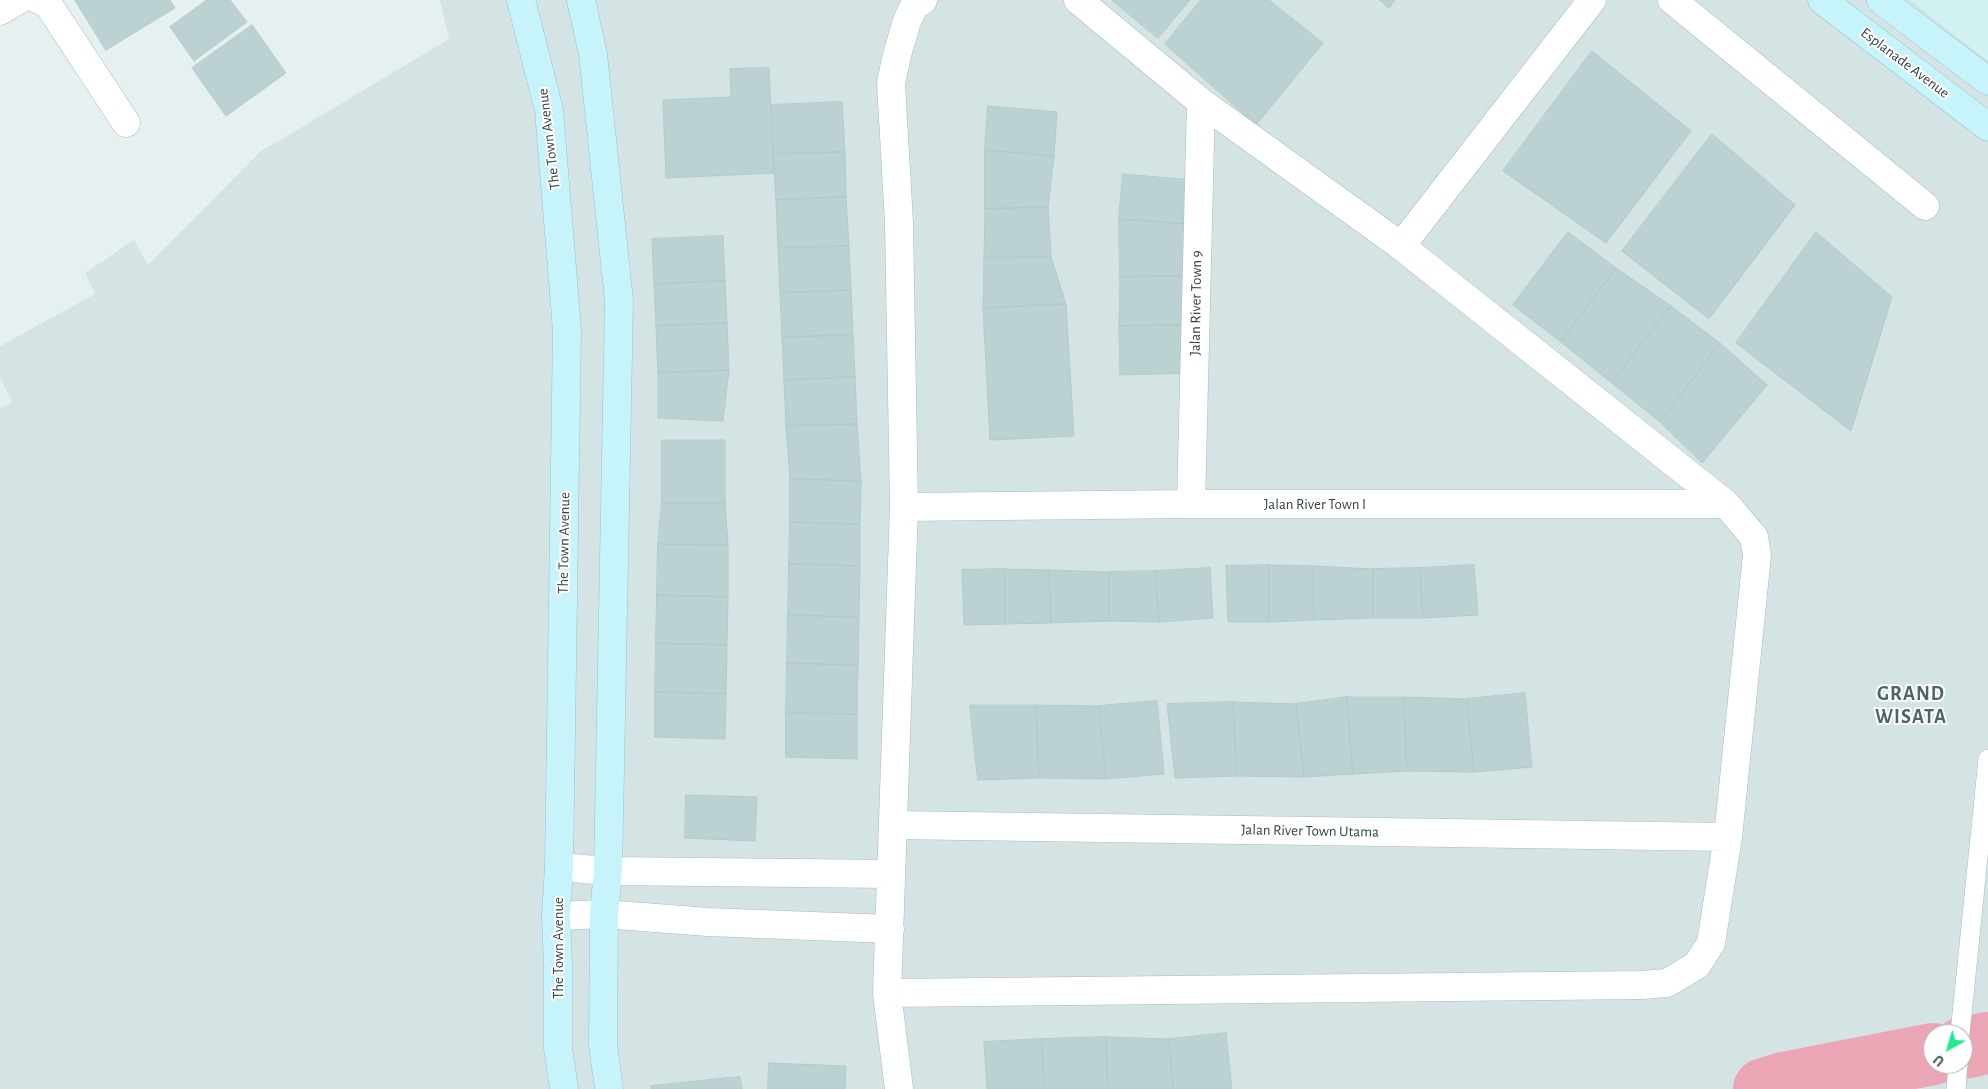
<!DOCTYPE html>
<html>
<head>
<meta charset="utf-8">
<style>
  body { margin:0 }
  #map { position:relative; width:1988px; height:1089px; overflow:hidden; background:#e6f0f1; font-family:"Alegreya Sans",sans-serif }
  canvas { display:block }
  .north { position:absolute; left:1923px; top:1024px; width:50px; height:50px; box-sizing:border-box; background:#fff; border:1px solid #afb4b4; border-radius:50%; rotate:219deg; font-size:14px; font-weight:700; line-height:20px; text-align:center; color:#364444 }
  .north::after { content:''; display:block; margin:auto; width:18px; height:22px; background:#25e98f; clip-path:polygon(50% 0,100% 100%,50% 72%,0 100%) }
</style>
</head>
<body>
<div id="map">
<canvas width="1988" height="1089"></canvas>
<div class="north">U</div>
</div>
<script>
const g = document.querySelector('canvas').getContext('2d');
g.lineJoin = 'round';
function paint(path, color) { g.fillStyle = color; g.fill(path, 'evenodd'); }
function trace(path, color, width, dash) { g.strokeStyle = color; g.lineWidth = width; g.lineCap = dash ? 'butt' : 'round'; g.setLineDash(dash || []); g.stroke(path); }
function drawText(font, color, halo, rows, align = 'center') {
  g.font = font + ' "Alegreya Sans",sans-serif'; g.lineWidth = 4; g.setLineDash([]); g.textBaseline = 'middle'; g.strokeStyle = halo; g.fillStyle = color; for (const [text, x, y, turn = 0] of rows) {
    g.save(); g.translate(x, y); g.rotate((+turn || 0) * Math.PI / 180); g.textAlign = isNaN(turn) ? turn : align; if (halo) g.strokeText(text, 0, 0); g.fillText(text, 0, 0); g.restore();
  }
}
paint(new Path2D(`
  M440 0H1988V1089H0V409L12 402 0 377V346L95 294 85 273 134 240 148 265 260 152 449 39ZM1933 1034H1963V1064H1933Z`), '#d4e4e5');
paint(new Path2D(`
  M1910 0H1988V61Z`), '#d2f2f1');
trace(new Path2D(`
  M1963 1048 1988 1043
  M1764 1089 1784 1083 1933 1054`), '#eaa6b4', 62);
const building = new Path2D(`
  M75 0H170L175 8 106 50Z
  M207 0H230L247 22 194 61 170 27Z
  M1112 0H1190L1158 38Z
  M1201 0H1269L1323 43 1256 125 1165 44Z
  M1380 0H1395L1389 8Z
  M252 25 286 73 226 116 192 68Z
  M1592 51 1691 131 1606 243 1503 171Z
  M769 68 774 173 666 178 663 100 731 97 730 69Z
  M842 102 845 152 773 154 771 105Z
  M988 106 1057 112 1054 156 985 150Z
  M1712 134 1795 205 1709 319 1622 251Z
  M985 150 1054 156 1048 207 985 209Z
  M845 152 846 197 776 200 773 154Z
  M1123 174 1192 180 1189 224 1119 219Z
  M846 197 849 246 778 248 776 200Z
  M1048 207 1051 257 984 258 985 209Z
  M1119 219 1189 224 1183 276 1120 277Z
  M1568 232 1616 268 1561 342 1513 305Z
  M1816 232 1892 297 1851 431 1736 343Z
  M723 236 725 281 654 284 652 239Z
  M849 246 851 290 780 293 778 248Z
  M1051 257 1066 304 983 308 984 258Z
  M1616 268 1671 306 1612 383 1561 342Z
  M1183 276 1185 325 1119 326 1120 277Z
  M725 281 727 323 656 326 654 284Z
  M851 290 853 335 782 337 780 293Z
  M1066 304 1074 436 990 440 983 308Z
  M1671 306 1720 343 1660 422 1612 383Z
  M727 323 729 370 658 373 656 326Z
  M1185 325 1190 373 1120 375 1119 326Z
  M853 335 855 377 784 380 782 337Z
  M1720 343 1767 385 1702 463 1660 422Z
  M729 370 723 421 658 418V373Z
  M855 377 857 424 786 426 784 380Z
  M857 424 861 481 790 479 786 426Z
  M662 440H725V503H662Z
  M790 479 861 481 860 524 790 522Z
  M662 503H725L728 545 658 544Z
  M790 522 860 524V566L789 564Z
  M658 544 728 545V597L657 595Z
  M789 564 860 566 859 617 788 615Z
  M1269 565 1313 566 1314 620 1269 622Z
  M1269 565V622H1228L1226 566Z
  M1474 565 1478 615 1423 618 1420 568Z
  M1313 566 1373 569V618L1314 620Z
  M1210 568 1213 618 1159 622 1155 571Z
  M1420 568 1423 618H1373V569Z
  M1005 569 1049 570 1051 623 1005 624Z
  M1005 569V624L964 625 962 570Z
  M1049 570 1109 572V621L1051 623Z
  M1155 571 1159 622 1109 621V572Z
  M657 595 728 597 727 645 656 643Z
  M788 615 859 617 858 665 787 663Z
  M656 643 727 645 726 694 655 692Z
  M787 663 858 665 857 714 786 713Z
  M655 692 726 694 725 739 655 737Z
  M1525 693 1532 767 1474 772 1467 699Z
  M1347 697H1404L1407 771 1353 774Z
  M1347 697 1353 774 1304 777 1296 704Z
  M1404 697 1467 699 1474 772 1407 771Z
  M1157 701 1164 774 1106 779 1099 706Z
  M1233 702 1296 704 1304 777 1237 776Z
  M1233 702 1237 776 1175 778 1167 704Z
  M970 705H1036L1039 778 978 780Z
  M1036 705 1099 706 1106 779 1039 778Z
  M786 713 857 714V759L786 757Z
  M686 795 757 797 755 841 685 838Z
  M1226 1033 1232 1089H1173L1169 1039Z
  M1106 1037 1169 1039 1173 1089H1108Z
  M1106 1037 1108 1089H1044L1042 1039Z
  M1042 1039 1044 1089H987L984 1042Z
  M769 1063 846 1066 845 1089H768Z
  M740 1077 742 1089H651V1086Z`);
paint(building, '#bcd2d2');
trace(building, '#b0cccc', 1);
const lane = new Path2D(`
  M1960 1034 1988 759
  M1956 1089 1958 1064`);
const street = new Path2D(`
  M39 0 48 4 126 123
  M1672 0 1925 206
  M0 11 19 0
  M1401 246 1592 0
  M1191 504 1201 102
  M904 507 1191 504H1726
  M893 825 1728 837
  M559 867 608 871 890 874
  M556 916 604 914 708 922 890 929
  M887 993 1642 985 1667 983 1697 965 1711 943 1728 837 1757 555 1754 537 1726 504 1401 246 1201 102 1078 0
  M899 1089 887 993 904 507 899 223 891 83 897 55 907 21 914 6 923 0`);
const secondary = new Path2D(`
  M521 0 549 110 567 330 559 867 556 916 558 966V1048L564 1089
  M581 0 593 54 619 301 608 871 604 914 603 1045 609 1089
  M1822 0 1988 127
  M1881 0 1988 81`);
trace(lane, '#a9bbbc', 20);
trace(street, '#a9bbbc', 29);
trace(secondary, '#96c5cb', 29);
trace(lane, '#fff', 19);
trace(street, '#fff', 28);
trace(secondary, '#c7f3fa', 28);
drawText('15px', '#364444', '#fff', [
  ["Esplanade Avenue",1905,63,37],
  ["The Town Avenue",549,139,-97],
  ["Jalan River Town 9",1196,303,-89],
  ["Jalan River Town I",1315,504],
  ["The Town Avenue",564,543,-89],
  ["Jalan River Town Utama",1310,831,1],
  ["The Town Avenue",558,948,-90]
]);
g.letterSpacing = '1px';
drawText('bold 20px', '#4e6565', '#fff', [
  ["GRAND",1911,694],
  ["WISATA",1911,717]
]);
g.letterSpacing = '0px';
</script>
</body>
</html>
